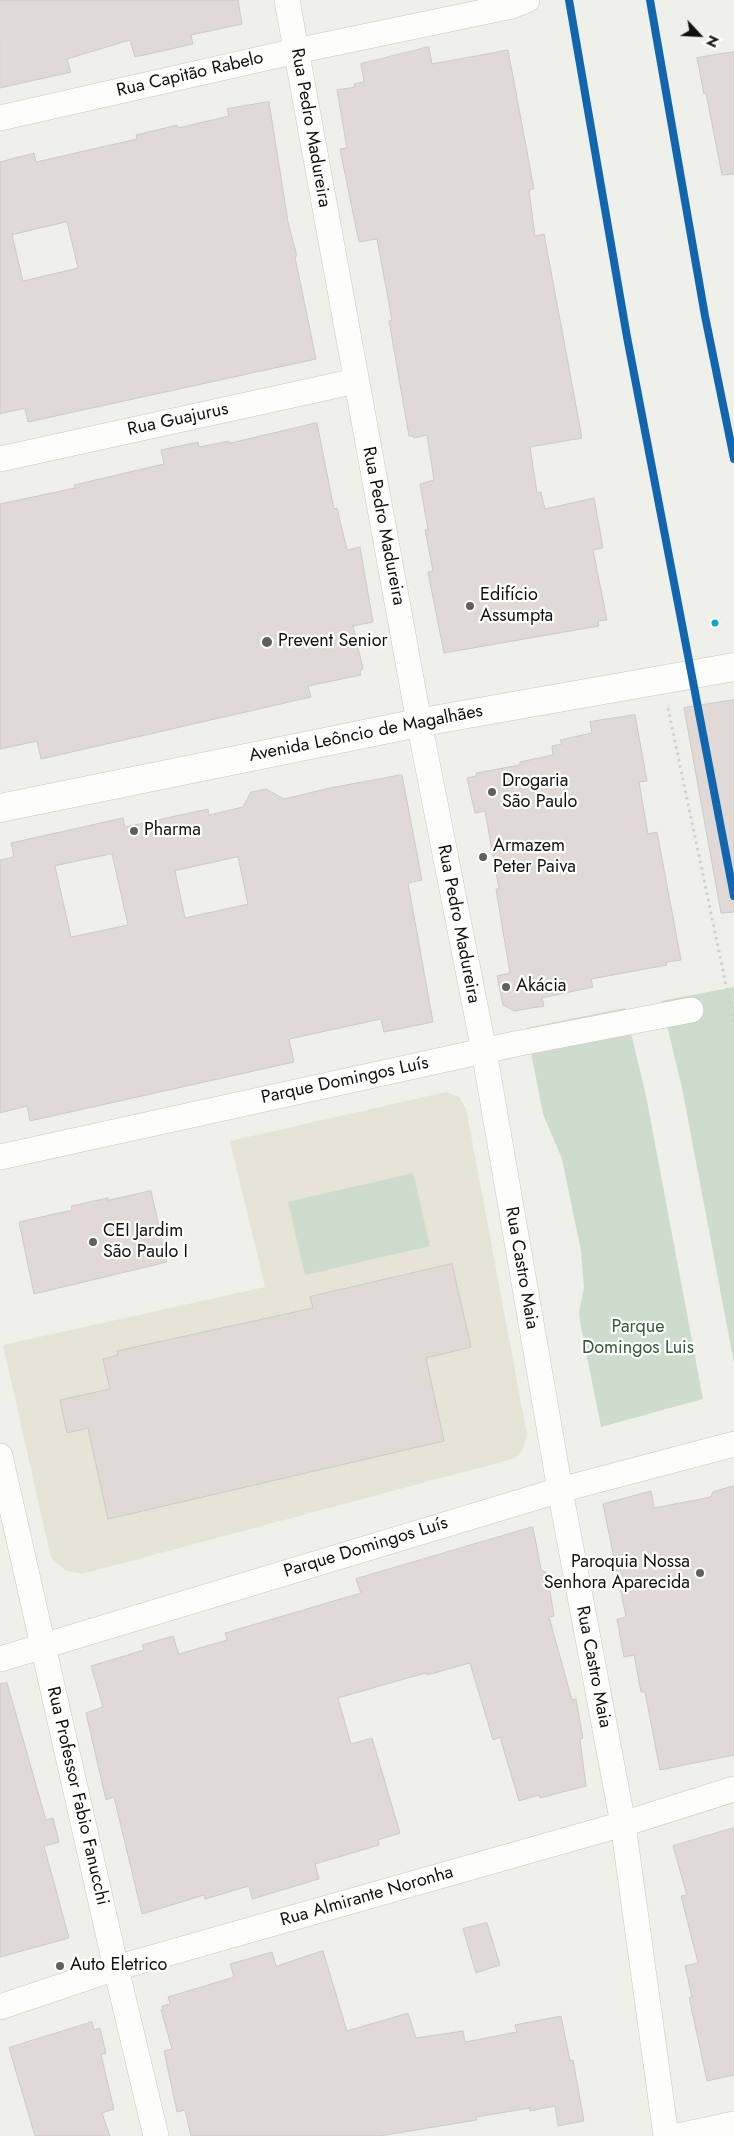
<!DOCTYPE html>
<html>
<head>
<meta charset="utf-8">
<style>
  body { margin:0 }
  #map { position:relative; width:734px; height:2136px; overflow:hidden; background:#f0f0ea; font-family:Jost,sans-serif }
  canvas { display:block }
  .north { position:absolute; left:674px; top:10px; width:50px; height:50px; -webkit-text-stroke:4px #fff; paint-order:stroke; rotate:115deg; font-size:14px; font-weight:700; line-height:20px; text-align:center; color:#12110d }
  .north::after { content:''; display:block; margin:auto; width:18px; height:22px; background:#12110d; clip-path:polygon(50% 0,100% 100%,50% 72%,0 100%) }
</style>
</head>
<body>
<div id="map">
<canvas width="734" height="2136"></canvas>
<div class="north">N</div>
</div>
<script>
const g = document.querySelector('canvas').getContext('2d');
g.lineJoin = 'round';
function paint(path, color) { g.fillStyle = color; g.fill(path, 'evenodd'); }
function trace(path, color, width, dash) { g.strokeStyle = color; g.lineWidth = width; g.lineCap = dash ? 'butt' : 'round'; g.setLineDash(dash || []); g.stroke(path); }
function drawText(font, color, halo, rows, align = 'center') {
  g.font = font + ' Jost,sans-serif'; g.lineWidth = 4.5; g.setLineDash([]); g.textBaseline = 'middle'; g.strokeStyle = halo; g.fillStyle = color; for (const [text, x, y, turn = 0] of rows) {
    g.save(); g.translate(x, y); g.rotate((+turn || 0) * Math.PI / 180); g.textAlign = isNaN(turn) ? turn : align; if (halo) g.strokeText(text, 0, 0); g.fillText(text, 0, 0); g.restore();
  }
}
paint(new Path2D(`
  M446 1092 459 1097 466 1108 527 1435 523 1450 516 1458 82 1574 65 1570 51 1558 3 1345 265 1287 230 1141Z`), '#e5e4d7');
paint(new Path2D(`
  M734 987V1363L682 1088 661 1001Z
  M625 1008 646 1096 703 1399 601 1427 580 1322 579 1312 584 1288 581 1251 562 1159 543 1114 526 1028Z
  M413 1173 430 1246 305 1275 288 1202Z`), '#cedccd');
const building = new Path2D(`
  M0 0H238L242 24 191 35 193 44 135 57 130 40 67 59 71 72 0 88Z
  M429 47 432 64 508 50 534 189 529 190 535 236 544 234 582 438 530 447 537 493 541 492 545 509 594 498 603 548 593 550 607 620 598 621 599 626 444 653 428 572 433 571 425 530H428L420 484 434 480 427 435 414 438 413 436H409L389 321 392 320 377 239 359 242 340 149 347 148 337 90 355 87 354 84 364 82 361 64Z
  M734 52V174L722 175 706 93 704 94 697 58Z
  M269 102 288 222 297 256 295 257 316 359 28 422 25 408 0 414V162L34 153 36 162 137 139 136 135 177 125 178 128 229 116 227 109ZM67 222 78 268 23 281 12 235Z
  M317 423 334 509 337 508 347 550 360 547 373 622 353 626 363 669 360 670 361 675 308 686 311 697 41 759 37 741 0 749V504L75 488 74 485 164 464 161 450 198 442 199 447 229 441V443Z
  M734 700V912L721 913 684 708Z
  M635 715 647 781 639 782 648 834 657 832 681 960 666 962 667 965 591 979 593 987 542 998 544 1006 514 1011 503 1005 497 976 510 973 496 889H499L485 811 475 813 467 778 476 776V773L520 765V762L553 755 552 746 562 744 560 740 592 733 590 722Z
  M402 775 422 880 408 883 433 1022 384 1032 381 1019 289 1039 294 1062 30 1121 27 1106 0 1113V860L14 857 11 843 123 818 125 827 208 809 209 815 243 807 251 792 266 789 284 799 330 788ZM112 854 128 925 71 937 55 866ZM238 857 248 904 185 918 175 871Z
  M151 1191 167 1262 34 1294 19 1222 72 1210 71 1206 108 1198V1200Z
  M452 1264 471 1347 426 1358 444 1441 108 1519 88 1428 67 1433 60 1400 110 1389 103 1359 118 1355 117 1351 313 1308 310 1297Z
  M734 1486V1755L660 1770 645 1692H641L634 1655 624 1657 617 1619 626 1617 603 1504 651 1491 654 1508 711 1497 713 1492Z
  M533 1527 541 1570 547 1573 554 1616 549 1617 572 1700 576 1699 583 1738 580 1739 586 1786 540 1798 539 1795 519 1801 500 1737 493 1740 470 1663 427 1675 426 1673 404 1679 338 1698 351 1744 372 1738 400 1833 378 1840 379 1845 315 1864 319 1879 252 1899 249 1886 205 1899 204 1895 142 1914 114 1797 106 1800 86 1713 103 1707 91 1666 144 1650 142 1645 173 1636 179 1654 227 1640 225 1633 361 1593 356 1579Z
  M7 1683 46 1820 53 1818 59 1842 44 1846 69 1938 0 1957V1684Z
  M734 1828V2075L707 2081 689 1997H692L685 1966 698 1963 681 1896 687 1895 673 1846Z
  M487 1923 500 1965 476 1973 463 1929Z
  M323 1951 347 2031 408 2013 416 2038 463 2031 465 2042 517 2032 515 2025 561 2016 570 2061 573 2060 584 2121 558 2126 555 2106 530 2111V2108L476 2117 477 2120 379 2136H191L185 2110 177 2112 164 2051 172 2049 161 2010 163 2009 162 2006 170 2004 168 1997 234 1977 230 1964 272 1952 276 1966Z
  M92 2022 94 2030 100 2028 106 2053 101 2055 114 2109 102 2113 110 2136H35L9 2048Z`);
paint(building, '#e0d9d6');
trace(building, '#cdcac7', 1);
const street = new Path2D(`
  M287 0 419 722 484 1051 560 1490 623 1824 666 2136
  M0 118 296 51 512 6 527 0
  M0 459 356 381
  M0 1157 515 1044 691 1010
  M0 1456 116 1968 156 2136
  M0 1659 560 1490 734 1444
  M0 2007 116 1968 623 1824 734 1789
  M678 2136 734 2124`);
const secondary = new Path2D(`
  M0 808 428 721 734 667`);
trace(street, '#c7c7c2', 26);
trace(secondary, '#c7c7c2', 29);
trace(new Path2D(`
  M668 708 734 1023`), '#d1d1cf', 3, [2.5, 4]);
trace(street, '#fdfdfc', 25);
trace(secondary, '#fdfdfc', 28);
trace(new Path2D(`
  M569 0 627 337 734 896
  M650 0 705 316 734 459`), '#1266af', 8);
for (const [x, y, r, color] of [
  [470,606,5,"#605f5a"],
  [715,623,4.5,"#00a9ce"],
  [267,642,6,"#605f5a"],
  [492,792,5,"#605f5a"],
  [134,831,5,"#605f5a"],
  [483,857,5,"#605f5a"],
  [506,987,5,"#605f5a"],
  [93,1242,5,"#605f5a"],
  [700,1573,5,"#605f5a"],
  [60,1966,5,"#605f5a"]
]) { const dot = new Path2D(); dot.arc(x, y, r, 0, 2 * Math.PI); g.fillStyle = color; g.fill(dot); trace(dot, '#fff', 2); }
drawText('18px', '#12110d', '#fff', [
  ["Rua Capitão Rabelo",190,75,-13],
  ["Rua Pedro Madureira",310,128,80],
  ["Rua Guajurus",178,420,-12],
  ["Rua Pedro Madureira",383,526,79],
  ["Avenida Leôncio de Magalhães",366,734,-11],
  ["Rua Pedro Madureira",458,924,79],
  ["Parque Domingos Luís",345,1081,-12],
  ["Rua Castro Maia",521,1268,80],
  ["Parque Domingos Luís",366,1548,-17],
  ["Rua Castro Maia",593,1667,79],
  ["Rua Professor Fabio Fanucchi",77,1796,77],
  ["Rua Almirante Noronha",367,1897,-16]
]);
drawText('18px', '#12110d', '#fff', [
  ["Edifício",480,596],
  ["Assumpta",480,617],
  ["Prevent Senior",278,642],
  ["Drogaria",502,782],
  ["São Paulo",502,803],
  ["Pharma",144,831],
  ["Armazem",493,847],
  ["Peter Paiva",493,868],
  ["Akácia",516,987],
  ["CEI Jardim",103,1232],
  ["São Paulo I",103,1253],
  ["Paroquia Nossa",690,1563,"right"],
  ["Senhora Aparecida",690,1584,"right"],
  ["Auto Eletrico",70,1966]
], 'left');
drawText('18px', '#305b38', '#fff', [
  ["Parque",638,1328],
  ["Domingos Luis",638,1349]
]);
</script>
</body>
</html>
